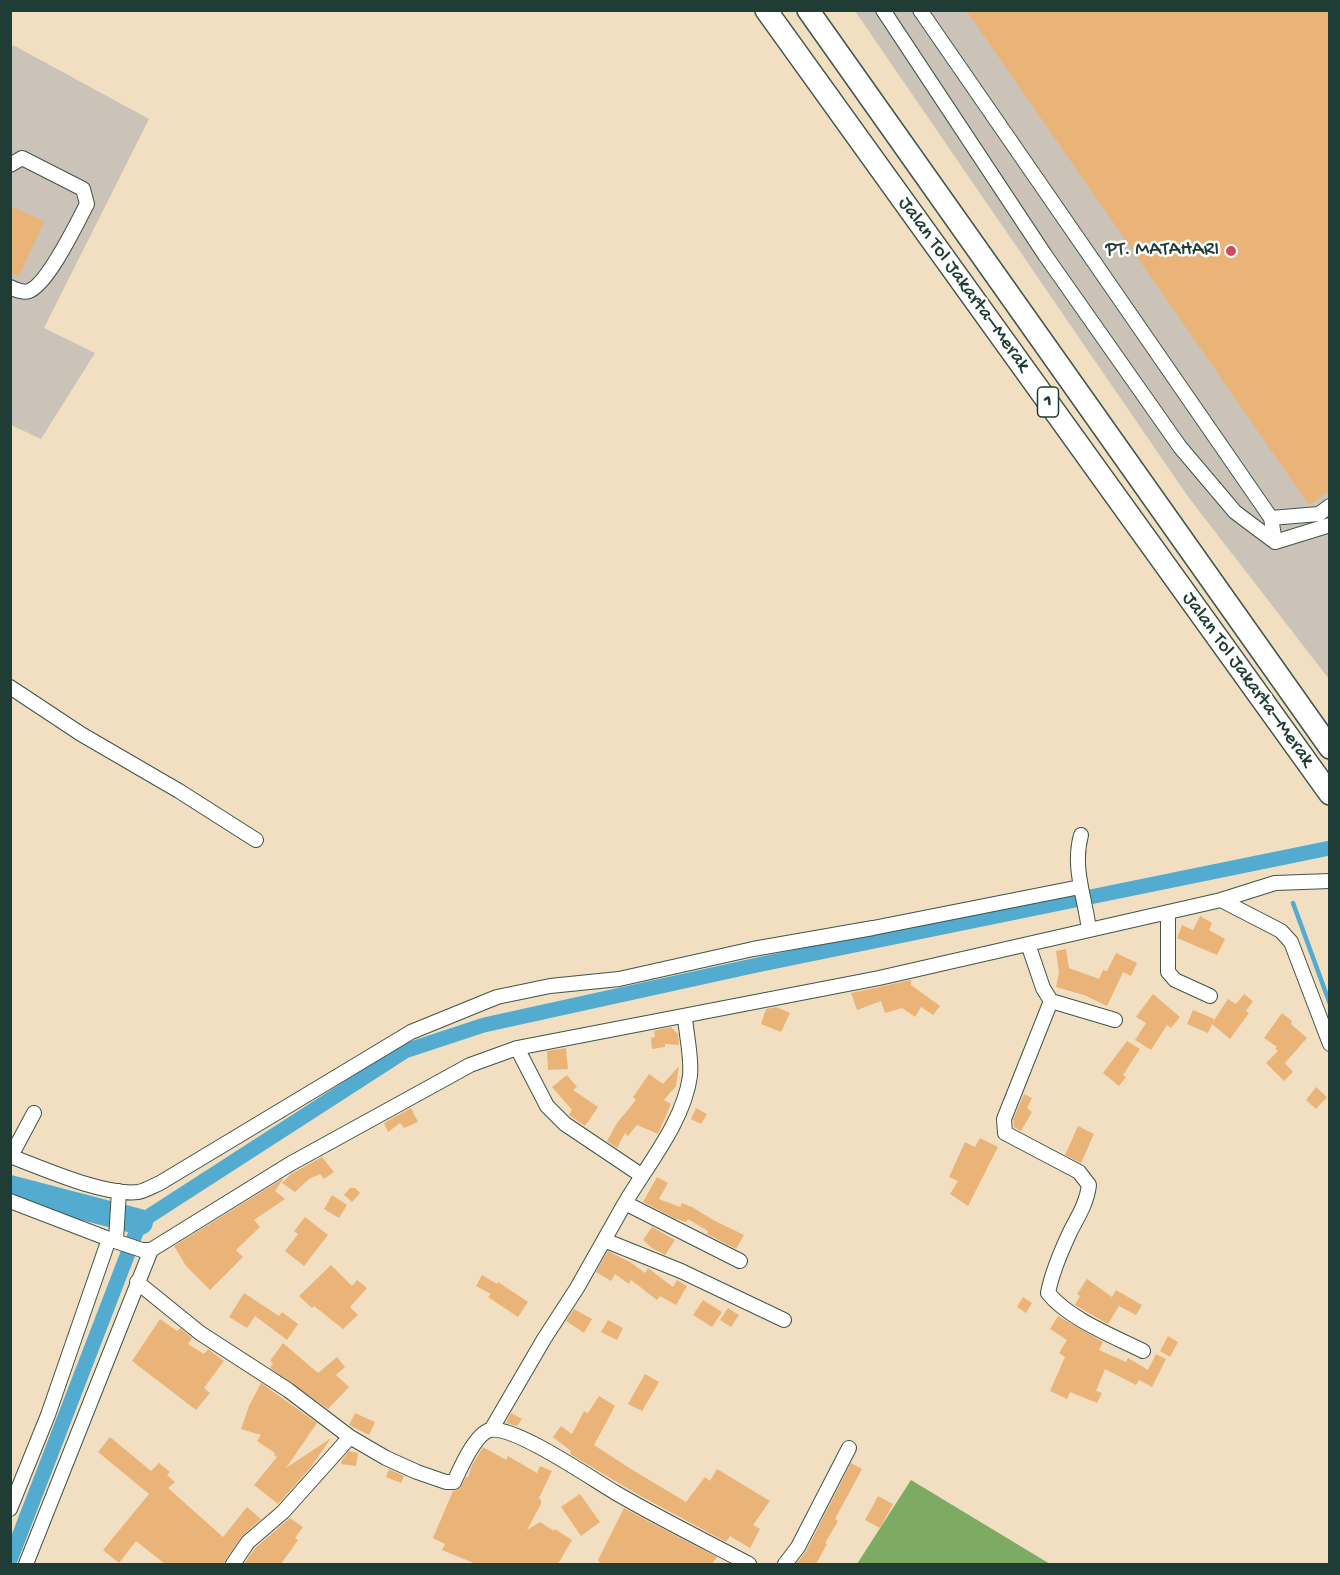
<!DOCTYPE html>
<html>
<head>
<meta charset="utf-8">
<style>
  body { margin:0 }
  #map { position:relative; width:1340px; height:1575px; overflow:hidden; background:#f2dfc1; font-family:"Gochi Hand",sans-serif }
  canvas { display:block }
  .frame { position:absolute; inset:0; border:12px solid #1f3d34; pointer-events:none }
</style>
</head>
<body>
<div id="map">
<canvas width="1340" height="1575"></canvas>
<div class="frame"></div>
</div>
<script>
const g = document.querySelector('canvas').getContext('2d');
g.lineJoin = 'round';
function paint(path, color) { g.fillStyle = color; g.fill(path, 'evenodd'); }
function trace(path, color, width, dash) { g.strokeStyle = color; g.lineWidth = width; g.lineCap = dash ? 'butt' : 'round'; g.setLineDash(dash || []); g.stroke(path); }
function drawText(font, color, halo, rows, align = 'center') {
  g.font = font + ' "Gochi Hand",sans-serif'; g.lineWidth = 5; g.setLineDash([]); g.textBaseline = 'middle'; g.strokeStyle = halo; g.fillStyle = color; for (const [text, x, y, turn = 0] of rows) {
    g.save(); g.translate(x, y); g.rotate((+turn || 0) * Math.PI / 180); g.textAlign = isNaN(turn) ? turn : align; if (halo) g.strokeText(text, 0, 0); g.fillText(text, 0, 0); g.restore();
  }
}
paint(new Path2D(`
  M855 11H1329V679L1189 498Z
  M13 45 149 119 44 328 95 353 41 439 11 425 10 52Z`), '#cbc3b8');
paint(new Path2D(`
  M911 1480 1050 1564H857Z`), '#7dab64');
trace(new Path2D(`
  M1293 903 1330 1004`), '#53abd0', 4.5);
trace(new Path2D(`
  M10 1560 140 1222 405 1051 484 1025 757 965 1330 848`), '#53abd0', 15);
trace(new Path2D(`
  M10 1188 140 1222`), '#53abd0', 26);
paint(new Path2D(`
  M966 10H1329V491L1309 505Z
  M10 206 44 221 19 276 10 272Z
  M1200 916 1212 923 1209 930 1225 939 1217 955 1177 938 1182 925 1193 930Z
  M1066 949 1069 968 1099 979 1103 970 1107 971 1116 953 1137 963 1131 976 1123 972 1107 1006 1084 995 1056 987 1059 973 1056 951Z
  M911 980V985L940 1006 933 1015 921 1007 915 1017 902 1008 885 1013 881 1001 857 1010 851 993Z
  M1153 994 1180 1017 1171 1028 1167 1025 1151 1050 1135 1040 1146 1023 1136 1017Z
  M1244 994 1253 1001 1246 1011 1249 1013 1230 1039 1212 1024 1208 1033 1187 1024 1193 1010 1214 1019 1213 1022 1228 999 1236 1004Z
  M776 1007 790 1013 781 1032 761 1024 766 1009Z
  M1282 1013 1292 1021 1291 1024 1307 1038 1285 1063 1293 1072 1284 1081 1266 1063 1278 1051 1275 1048 1277 1047 1264 1038Z
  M671 1027 678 1034 679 1045 665 1044V1047L652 1049 651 1038 655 1037 654 1031Z
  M1127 1041 1140 1049 1123 1075 1126 1077 1119 1086 1103 1073Z
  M566 1048 568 1069 548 1070 547 1051Z
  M679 1066 676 1086 664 1100 671 1104 658 1134 637 1125 628 1136 625 1133 617 1148 607 1141 617 1123 636 1100 633 1097 649 1074 663 1084Z
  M567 1075 577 1087 573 1090 598 1107 585 1126 569 1115 572 1110 552 1087Z
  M1316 1087 1327 1097 1316 1109 1306 1100Z
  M1024 1094 1032 1098 1027 1108 1032 1112 1021 1131 1014 1127 1013 1120Z
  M411 1108 418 1122 404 1128 400 1123 388 1132 384 1123Z
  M696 1108 707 1114 701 1124 691 1119Z
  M1078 1126 1094 1134 1081 1163 1065 1155Z
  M980 1138 998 1147 968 1206 950 1194 958 1181 949 1177 965 1142 975 1147Z
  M322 1157 334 1172 324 1179 320 1174 309 1179 295 1192 282 1183 291 1174Z
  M657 1177 668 1183 659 1199 680 1207 682 1203 692 1207 715 1221 744 1235 736 1249 707 1234 708 1231 688 1219 686 1222 674 1218 643 1202Z
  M284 1178 275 1191 285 1199 254 1220 260 1227 236 1250 243 1257 210 1290 186 1266 174 1246Z
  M350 1188H355L360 1193 352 1202 344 1195Z
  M332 1195 347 1205 339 1218 324 1209Z
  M305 1217 328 1235 304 1266 285 1251 298 1234 294 1231Z
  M652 1227 675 1240 665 1255 652 1248 643 1240Z
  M608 1251 630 1262 645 1273 648 1268 673 1287 677 1280 687 1286 676 1305 660 1296 657 1300 631 1280 629 1284 615 1274 611 1281 596 1272Z
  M331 1265 352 1286 357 1280 367 1288 350 1307 358 1315 343 1329 314 1306 312 1308 299 1296Z
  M482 1275 497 1284 498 1282 528 1302 518 1317 488 1297 491 1294 476 1286Z
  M1087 1279 1112 1297 1116 1290 1142 1305 1136 1315 1119 1306 1108 1324 1075 1305 1080 1296 1077 1294Z
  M244 1293 279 1316 282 1312 298 1324 287 1340 255 1316 247 1328 229 1317Z
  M1023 1297 1032 1303 1026 1313 1017 1307Z
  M703 1300 722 1312 712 1327 693 1315Z
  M728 1308 739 1315 731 1327 720 1320Z
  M574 1309 592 1319 584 1333 566 1321Z
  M1058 1316 1103 1342 1099 1350 1126 1362 1128 1358 1148 1370 1156 1354 1166 1359 1152 1387 1139 1380 1136 1385 1105 1369 1096 1391 1102 1393 1097 1403 1070 1392 1067 1399 1050 1391 1065 1357 1059 1353 1067 1340 1050 1329Z
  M160 1319 177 1331 180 1328 192 1338 188 1344 204 1354 208 1349 224 1361 204 1388 210 1393 196 1410 132 1361Z
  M608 1320 623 1328 617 1340 601 1332Z
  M1168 1336 1178 1342 1170 1357 1160 1351Z
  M283 1343 318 1373 337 1357 345 1367 336 1375 349 1387 328 1409 270 1368 273 1363 270 1361Z
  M645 1374 659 1382 642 1411 628 1404Z
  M261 1383 317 1423 286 1468 331 1438 311 1467 278 1504 254 1485 277 1457 274 1455 275 1453 257 1441 261 1435 241 1429 249 1406Z
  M599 1396 615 1406 594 1445 631 1469 686 1502 705 1477 710 1481 717 1469 770 1501 753 1525 760 1529 750 1548 730 1536 726 1542 637 1494 570 1454 571 1451 553 1437 561 1426 572 1434 584 1411 588 1413Z
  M355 1413 375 1422 369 1435 349 1425Z
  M511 1413 522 1419 517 1426 506 1423Z
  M110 1437 151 1471 159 1463 170 1472 167 1475 175 1482 168 1488 223 1537 247 1507 261 1519 241 1537 226 1559 224 1564H165L136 1541 119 1563 103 1550 149 1494 98 1452Z
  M483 1447 506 1460 508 1456 537 1473 540 1466 552 1471 539 1498 541 1500V1504L527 1530 540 1522 554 1531 555 1529 572 1540 558 1564H476L442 1550 445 1544 433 1538 453 1491 459 1489 466 1477H468L472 1465Z
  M349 1451 358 1453 356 1466 341 1464 342 1460Z
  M851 1463 862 1469 835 1519 838 1521 825 1543 827 1544 816 1564H796L806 1551Z
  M389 1469 404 1476 401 1483 386 1477Z
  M580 1494 600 1522 581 1536 561 1507Z
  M878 1496 893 1504 880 1528 865 1520Z
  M624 1508 661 1528 717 1557 712 1564H601L598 1560Z
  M290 1518 303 1527 295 1538 298 1540 281 1564H244L255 1548Z`), '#eab478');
const minor = new Path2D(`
  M883 10 1045 255 1180 447 1235 512 1275 542 1271 518 920 10
  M10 165 22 158 83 189 87 204C77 223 48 284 29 291 22 293 16 290 10 287
  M1271 518 1319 514 1330 506
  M1275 542 1330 525
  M10 687 81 734 179 791 256 840
  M1081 835C1072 868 1085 897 1089 930
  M1221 900 1281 931 1291 942 1330 1044
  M1168 912V972L1175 980 1210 996
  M1028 944 1043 988 1051 1001 1115 1020
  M1051 1001 1004 1119 1005 1133 1079 1172 1089 1185C1087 1202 1079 1215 1071 1230 1062 1249 1052 1272 1048 1293 1069 1319 1113 1336 1143 1351
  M685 1016C686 1035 692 1057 690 1076 684 1121 648 1164 625 1203L740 1261
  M517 1048 547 1106 565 1124 641 1175
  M10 1156C42 1168 104 1196 138 1192 145 1191 153 1186 160 1183L411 1032 497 997 550 986 619 979 753 949 873 928 1080 887
  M11 1156 34 1113
  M10 1201 109 1239 142 1250H151L290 1164 470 1065 517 1048 879 978 1221 900 1275 883 1330 881
  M116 1240 119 1191
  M604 1240 681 1271 784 1320
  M137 1282 200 1333 288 1390 350 1437 386 1458 417 1472 446 1482H454C460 1469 475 1434 490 1430 514 1425 592 1479 616 1493 659 1518 705 1541 749 1564
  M491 1430 544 1339 577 1288 625 1203
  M10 1509 48 1415 109 1239
  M26 1564 151 1250
  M233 1564 248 1542 283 1512 350 1437
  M785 1564 798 1547 849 1448`);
const highway = new Path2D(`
  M766 10 1330 794
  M808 10 1330 748`);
trace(minor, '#3f5549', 16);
trace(highway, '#3f5549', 24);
trace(minor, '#fff', 14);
trace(highway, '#fff', 21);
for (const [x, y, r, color] of [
  [1231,251,6,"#d1495b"]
]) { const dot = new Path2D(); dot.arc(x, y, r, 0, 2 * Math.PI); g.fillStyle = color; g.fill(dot); trace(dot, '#fff', 2); }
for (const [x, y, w] of [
  [1048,402,21]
]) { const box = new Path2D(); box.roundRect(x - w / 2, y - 15, w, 30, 4.5); g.fillStyle = '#fff'; g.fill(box); trace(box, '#1f3d34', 1.5); }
drawText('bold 18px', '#1f3d34', null, [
  ["1",1048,402]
]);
drawText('20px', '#1f3d34', '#fff', [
  ["PT. MATAHARI",1219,251]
], 'right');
drawText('20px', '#1f3d34', '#fff', [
  ["Jalan Tol Jakarta–Merak",963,285,54],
  ["Jalan Tol Jakarta–Merak",1247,680,54]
]);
</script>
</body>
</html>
